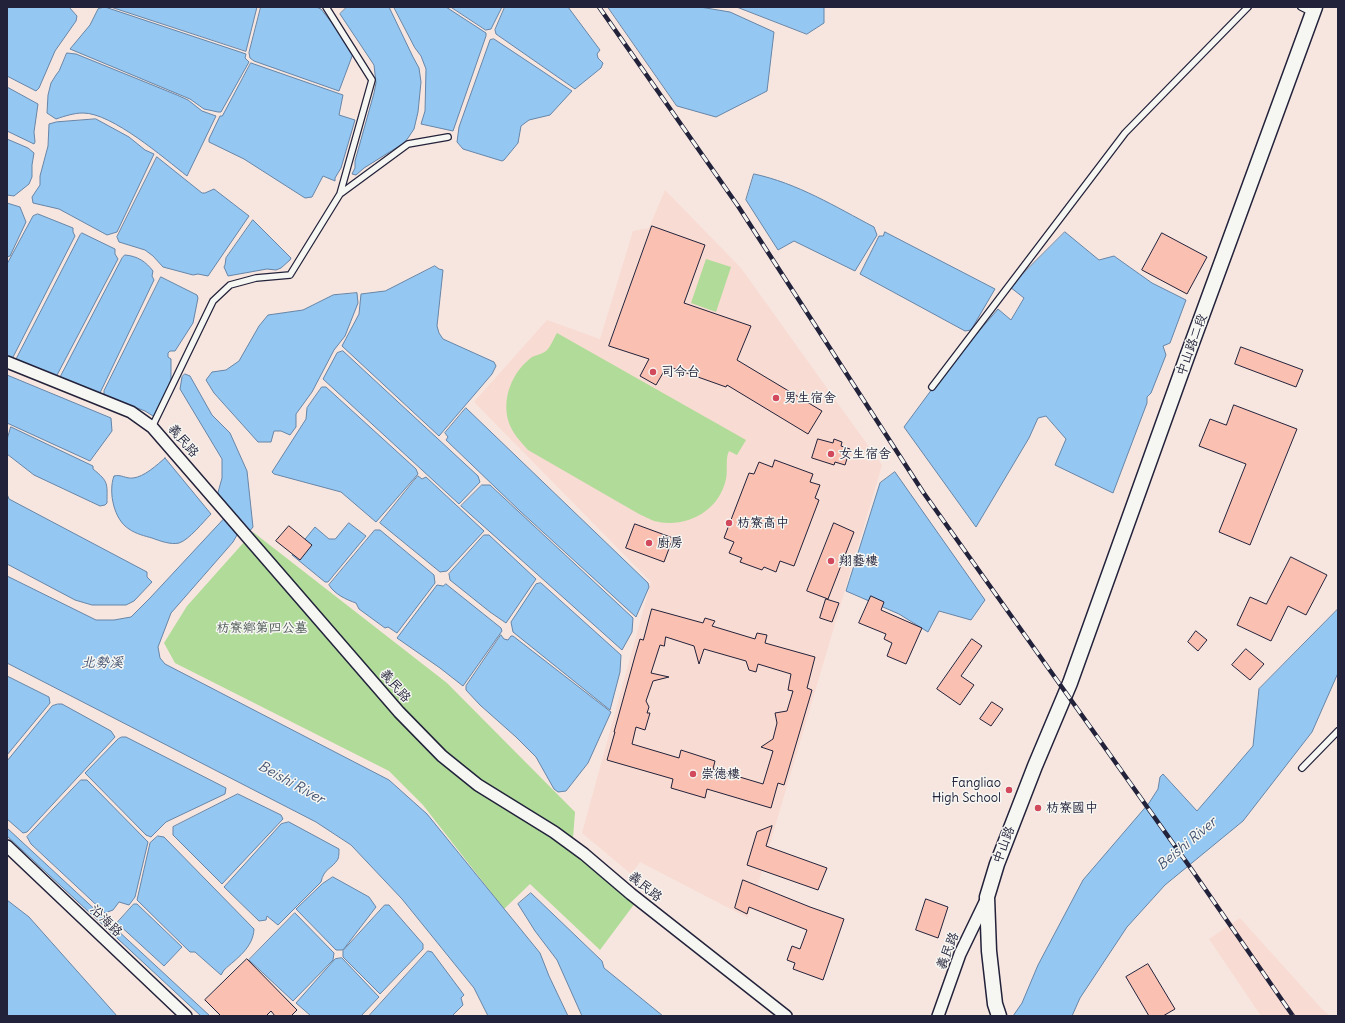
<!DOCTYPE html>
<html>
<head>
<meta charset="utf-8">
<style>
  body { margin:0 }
  #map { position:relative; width:1345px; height:1023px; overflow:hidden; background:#f7e6df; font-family:Delius,sans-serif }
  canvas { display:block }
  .frame { position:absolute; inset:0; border:8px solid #22223b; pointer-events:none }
</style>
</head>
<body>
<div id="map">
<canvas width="1345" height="1023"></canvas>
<div class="frame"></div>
</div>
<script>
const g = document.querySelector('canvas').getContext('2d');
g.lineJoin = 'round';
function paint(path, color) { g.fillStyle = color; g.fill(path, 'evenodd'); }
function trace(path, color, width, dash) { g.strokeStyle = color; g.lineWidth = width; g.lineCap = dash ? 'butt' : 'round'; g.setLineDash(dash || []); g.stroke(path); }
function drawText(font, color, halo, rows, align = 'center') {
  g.font = font + ' Delius,"LXGW WenKai TC",sans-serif'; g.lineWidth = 3; g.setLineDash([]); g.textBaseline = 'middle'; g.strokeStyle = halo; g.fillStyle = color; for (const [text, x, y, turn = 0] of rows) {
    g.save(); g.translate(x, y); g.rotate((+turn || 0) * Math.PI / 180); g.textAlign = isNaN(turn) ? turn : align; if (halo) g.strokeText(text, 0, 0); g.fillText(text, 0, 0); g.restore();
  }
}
paint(new Path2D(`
  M665 190 741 268 882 465 748 918 640 862 631 874 582 833 651 582 474 402 547 320 600 339 633 231 649 228Z
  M1240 918 1322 1009 1330 1016H1261L1209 939Z`), '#f8dbd2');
paint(new Path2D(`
  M706 259 731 267 716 312 691 303Z
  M557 333 746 440 737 455 729 451C725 459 728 470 726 479 719 512 685 529 654 521 649 519 644 516 639 514L528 450C521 442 513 434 509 423 501 399 512 372 532 357 536 355 542 354 546 351 550 348 554 338 557 333Z
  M253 532 447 683 575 812 573 838 641 895 600 950 530 884 504 909 423 805 389 771 175 663 164 643 187 606Z`), '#b0db98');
const water = new Path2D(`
  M7 7H69L77 16 76 21 55 51 39 88 36 91 7 76Z
  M105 7 246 54 245 58 249 62 221 112H218L204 109 190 99 70 49 90 25 98 9Z
  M111 7H257L246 51Z
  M261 7H316L321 9 354 51 339 91 254 61 250 58 249 53Z
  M347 7H389L413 57 419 68 421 82 418 112 414 129 408 138 404 143 364 168 356 175 352 174 355 168V161L374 93 376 83 374 65 340 14Z
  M394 7H446L486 33V36L453 131 421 124 425 111 426 69 421 56 415 48Z
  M451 7H502L491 29 486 30Z
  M505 7H568L600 50 597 54 598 58 603 63 601 68 575 89 496 34 495 30Z
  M608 7H700L730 12 774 32 767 91 716 117 677 106Z
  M737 7H824V23L807 34Z
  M494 39 572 91 550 115 529 120 521 126 518 143 504 160 502 161 463 149 457 142 459 127 490 40Z
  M67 53 76 54 177 95 188 100 202 111 216 116 187 176C164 158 112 113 83 113 74 113 65 116 56 119L47 113 48 95 51 83 56 75 59 71Z
  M251 63 343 95 339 115 355 120 341 168 335 178V181L323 176 312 197 305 198 244 159 209 142V139L220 116H222Z
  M7 87 38 104 34 132 35 142 34 144 7 131Z
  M96 119 129 137 145 150 154 154 117 232 107 235 59 209 33 203 32 197 40 185V176L48 146 49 124 56 122Z
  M7 139 28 148 34 153 32 165V177L29 184 14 196 7 195Z
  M157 157 202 193H205L214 189 249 216 208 276 198 274 193 275 163 267 153 256 145 250 119 242 117 237Z
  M754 174C797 183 836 207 874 227L877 235 855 271 794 241 778 250 746 200Z
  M7 203 20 207 26 222 10 256 7 257Z
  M38 214 73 228V232L75 236 12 359 7 357V264L33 216Z
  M253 220 291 258 290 260 281 268 276 270 267 269 228 276 224 267 225 265 226 258Z
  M885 232 995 289 971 330 965 331 860 274 879 236H883Z
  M1065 232 1099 260 1114 256 1152 283 1186 300 1170 343 1163 346 1166 355 1151 393 1147 397V403L1113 493 1055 465 1066 439 1046 416 1038 418 1029 438 976 527 904 427 949 366 998 309 1011 320 1024 298 1010 287Z
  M82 233 115 249V254L118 259 56 377 15 361 80 235Z
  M125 255C138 256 146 262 153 271L152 276 154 280 100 393 59 379 122 258Z
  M435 266 439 269 443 270 437 326 439 333 443 339 494 362 496 366 492 374 439 436 342 346 359 314 361 294 385 291Z
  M161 277 197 295 198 298 193 323 175 351H170L168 353V357L171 359V381L156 415 153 416 145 411 104 395V391Z
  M357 293 358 303 345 336 334 350 312 392 296 414V427L290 435 281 431H274L271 442H258L214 393 206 380 212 372 226 370 239 361 259 326 268 315 303 310 333 295Z
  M343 351 478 476 480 482 459 504 323 379 337 353Z
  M185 374 190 376 212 415 230 433 247 471 253 527 248 533 242 526 233 542 171 613 158 647 160 658 165 664 389 780 427 814 540 953 549 976 568 1016H488L474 988 402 899 351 845 316 822 7 663V576L96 620H114L131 617 150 598 230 512 217 496 222 478V459L180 389 182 377Z
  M7 375 111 418 112 431 90 461 7 423Z
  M322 387H326L416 469 418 474 376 522 341 492 274 474 272 472 306 419 307 408Z
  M466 408 648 583 649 587 636 617 520 511 446 440 448 437 445 433Z
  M11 427 93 466V469C109 482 107 483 107 503L105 505 100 506 34 475 7 454V440Z
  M165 458 211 514C204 521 189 540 179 543 171 545 160 541 152 538 145 536 136 534 129 529 114 520 108 492 114 476 121 474 126 479 133 478 144 477 157 465 165 458Z
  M895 472 985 600 971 620 939 611 928 632 899 614 846 591 880 483Z
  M418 476 422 479 426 477 484 531 447 571 440 572 380 523Z
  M482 485H490L633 618 632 632 622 650 461 506Z
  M7 494 9 499 147 572V577L152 582 134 601 126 605H92L75 600 7 564Z
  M349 523 366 536 328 582H325L292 555 315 527 329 539H335Z
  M375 530H380L434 575 435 583 397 633 388 627 385 628 359 609 356 603C347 600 334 594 329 585Z
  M484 535H489L536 579 506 623 490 612 450 580 449 574Z
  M541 583 621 655 620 672 610 710 513 632 511 622 536 584Z
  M446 584 501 628 502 631 463 686 440 668 397 638 437 585 443 586Z
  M1338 609V673L1312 732 1243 821 1165 885 1127 927 1080 998 1072 1016H1013L1022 1003 1038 965 1083 880 1149 803 1158 789 1160 777 1163 774 1197 811 1253 746 1259 689Z
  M501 635 504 639 508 640 511 636H513L611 712 588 763 566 791 558 792 554 789 536 757 516 737 480 705 466 690V686Z
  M7 676 49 697 50 703 7 755Z
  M58 704H62L111 731 115 737 27 832 23 833 7 819V761L52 706Z
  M122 737H126L226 788 225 794 166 822 151 837 146 835 85 773 118 739Z
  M81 780H87L148 842 135 897 129 905 119 902 113 910 105 913 31 844 27 837Z
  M238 794 281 815 283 819 222 884 173 835V827Z
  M289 822 339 849C339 852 339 856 338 859 332 869 324 868 321 882L278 925 267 916 266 920 259 921 224 887 281 824Z
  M7 828 210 1016H201L7 836Z
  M158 836 164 837 254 929C253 948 237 958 224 970L221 975 195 952H190L137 900 150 843Z
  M333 877 369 897 376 907 343 950H336L296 909 322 884Z
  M531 893 602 961 604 968 663 1016H582L557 960 535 931 518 904Z
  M7 900 29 917 117 1016H7Z
  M134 904H137L182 947 164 966 117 923Z
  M385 905H389L423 944V949L380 994 343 957V951Z
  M295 913 334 953 333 960 293 1001 249 960Z
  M428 951 432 952 464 995 461 998 463 1005 452 1016H369Z
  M342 958 379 997 361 1016H311L296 1003 335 959Z`);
paint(water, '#94c7f1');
trace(water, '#6685a8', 1);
const building = new Path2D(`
  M652 226 705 245 684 303 751 326 737 360 822 411 808 434 727 385 726 387 667 366 656 385 640 376 649 359 609 346Z
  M1162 233 1207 257 1187 294 1142 270Z
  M1241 347 1303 370 1296 387 1235 364Z
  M1234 405 1297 429 1250 545 1219 532 1246 464 1199 446 1210 419 1226 425Z
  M818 439 833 443 834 439 842 442 841 446 850 449 845 465 835 462 834 465 812 458Z
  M775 460 813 474 810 482 820 485 815 498 819 500 794 566 780 561 776 572 764 567 762 570 740 562 742 558 729 553 734 542 724 538 749 473 754 474 759 462 772 467Z
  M834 523 854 532 828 599 807 591Z
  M635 524 673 538 664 562 626 548Z
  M289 526 312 545 300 560 276 541Z
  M1291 557 1327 575 1306 615 1288 606 1271 641 1237 625 1250 597 1266 604Z
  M871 596 884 602 881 610 922 628 906 664 887 656 892 643 884 639 886 634 859 623Z
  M826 599 839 603 832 622 820 618Z
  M652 609 703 623 705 618 715 621 712 626 755 639 757 633 767 635 765 643 815 657 807 688 812 690 784 785 778 783 771 808 707 789 705 798 671 788 673 779 607 760 615 732H614L635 656 640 639 643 640ZM666 637 694 646 699 664 704 649 746 661 749 670 756 672 758 664 791 674 788 690 793 691 787 711 775 713 777 723 773 739 761 747 773 751 763 784 713 769 715 761 681 750 679 758 632 744 636 727 645 730 650 713H647L649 707 646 701 653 681 669 677 651 673 660 645 664 646Z
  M1196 631 1207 640 1198 651 1188 642Z
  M972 639 982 646 961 676 974 685 960 705 937 689Z
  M1246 649 1264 664 1250 680 1232 665Z
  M992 702 1003 709 991 726 980 719Z
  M772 826 766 846 827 868 818 890 747 865 757 832Z
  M743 880 810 907 844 919 823 980 793 969 795 963 787 960 792 946 800 949 807 930 749 907 747 914 735 908Z
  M926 899 948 907 938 938 916 930Z
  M247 959 297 1010 291 1016H275L271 1011 266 1016H221L205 1000Z
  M1148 964 1175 1009 1163 1016H1149L1126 977Z`);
paint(building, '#fac0b2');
trace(building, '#22223b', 1);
const service = new Path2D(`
  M326 7 372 80 340 194
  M1301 7 1313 13
  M932 387 1125 133 1248 7
  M152 427 213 301 230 285 256 278 290 275 340 194 408 144 448 137
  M1302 768 1338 731`);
const minor = new Path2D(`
  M7 362 131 412 152 427 399 712 442 756 478 785 554 832 584 854 631 894 786 1016
  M7 846 186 1016
  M938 1016 960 954 987 898`);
const tertiary = new Path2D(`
  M999 1016 995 1004 989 951 987 897 997 864 1035 766 1070 683 1188 354 1315 7`);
trace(service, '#22223b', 8);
trace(minor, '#22223b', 14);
trace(tertiary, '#22223b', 17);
trace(service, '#f6f6f2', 5.5);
trace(minor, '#f6f6f2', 11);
trace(tertiary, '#f6f6f2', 14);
const rail = new Path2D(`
  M599 7 738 206 923 492 1192 870 1293 1016`);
trace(rail, '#22223b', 4.5);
trace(rail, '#f6f6f2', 3, [9]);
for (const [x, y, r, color] of [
  [653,372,4,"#d1495b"],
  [776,398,4,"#d1495b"],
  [831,454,4,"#d1495b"],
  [729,523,4,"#d1495b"],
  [649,543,4,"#d1495b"],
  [831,561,4,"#d1495b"],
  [693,774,4,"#d1495b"],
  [1009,790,4,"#d1495b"],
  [1038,808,4,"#d1495b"]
]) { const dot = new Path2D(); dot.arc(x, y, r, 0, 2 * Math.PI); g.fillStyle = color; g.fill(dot); trace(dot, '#f6f6f2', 1.5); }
drawText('13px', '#22223b', '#f6f6f2', [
  ["中山路二段",1192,345,-70],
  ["義民路",183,441,49],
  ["義民路",395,686,49],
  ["中山路",1004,845,-69],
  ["義民路",645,887,39],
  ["沿海路",106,921,44],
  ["義民路",948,951,-68]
]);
drawText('13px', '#22223b', '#f6f6f2', [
  ["司令台",661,372],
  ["男生宿舍",784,398],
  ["女生宿舍",839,454],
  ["枋寮高中",737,523],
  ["廚房",657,543],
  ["翔藝樓",839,561],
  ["崇德樓",701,774],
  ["Fangliao",1001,783,"right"],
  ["High School",1001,798,"right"],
  ["枋寮國中",1046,808]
], 'left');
drawText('13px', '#4d5a57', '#f6f6f2', [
  ["枋寮鄉第四公墓",262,628]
]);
drawText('italic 14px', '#445472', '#f6f6f2', [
  ["北勢溪",102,663],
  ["Beishi River",291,783,29],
  ["Beishi River",1187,844,-40]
]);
</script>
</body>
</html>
